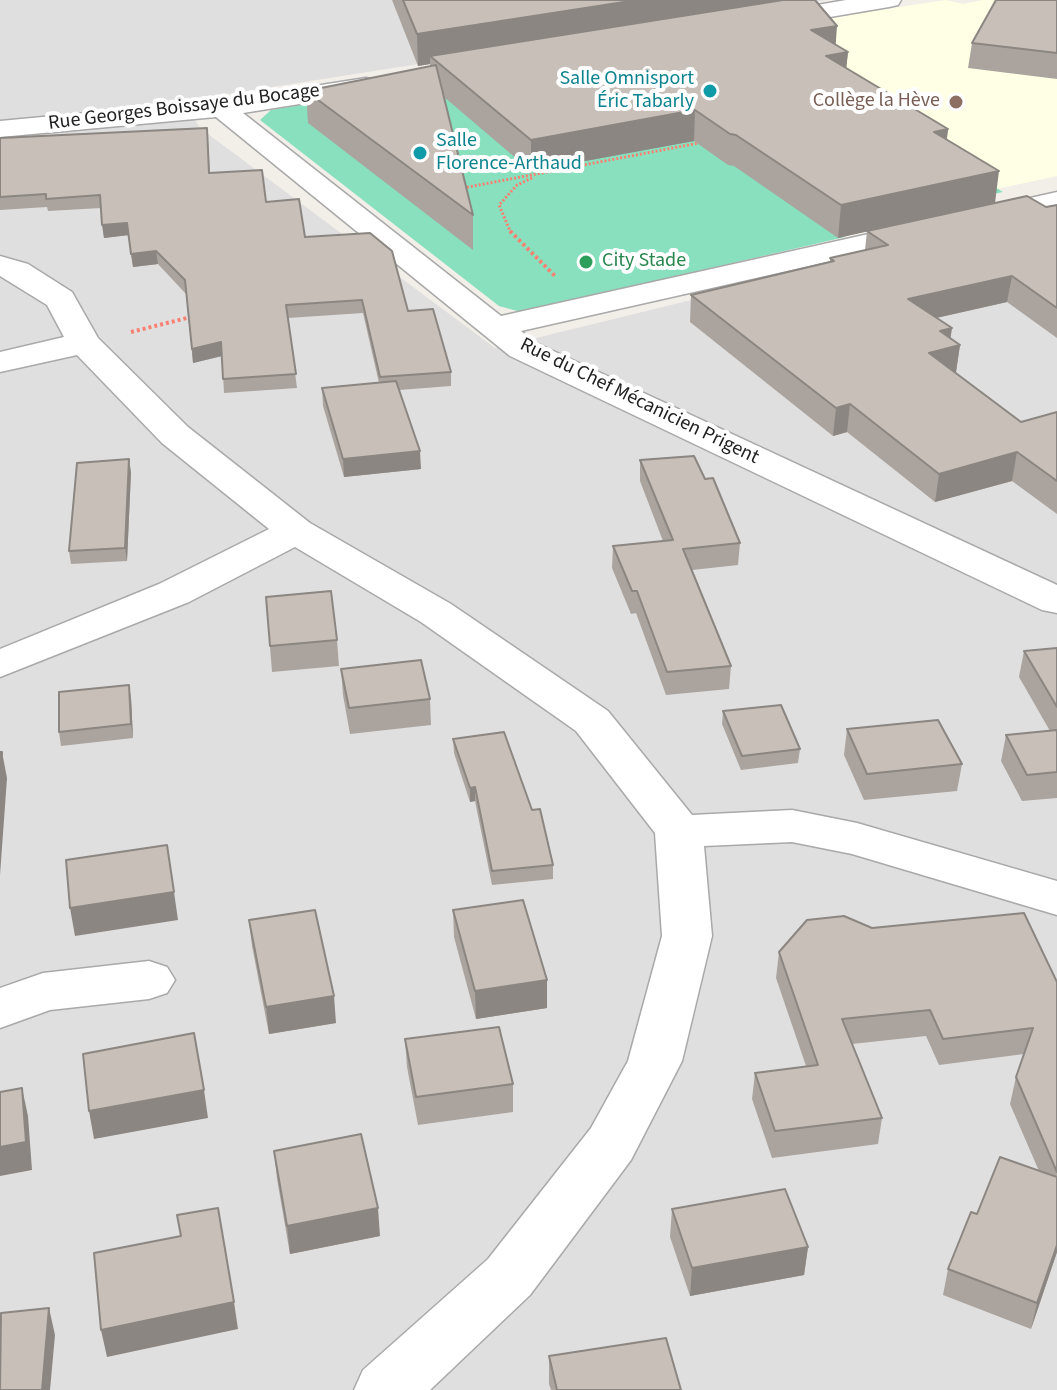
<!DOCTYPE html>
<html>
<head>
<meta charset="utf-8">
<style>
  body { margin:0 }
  canvas { display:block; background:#f2efe9 }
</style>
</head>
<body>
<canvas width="1057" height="1390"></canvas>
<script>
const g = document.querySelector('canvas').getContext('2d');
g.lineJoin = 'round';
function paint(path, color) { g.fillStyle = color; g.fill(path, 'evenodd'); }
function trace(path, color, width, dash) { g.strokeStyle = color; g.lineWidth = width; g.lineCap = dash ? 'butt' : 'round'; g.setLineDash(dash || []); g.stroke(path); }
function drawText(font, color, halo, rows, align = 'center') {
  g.font = font + ' "Source Sans 3",sans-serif'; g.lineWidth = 8; g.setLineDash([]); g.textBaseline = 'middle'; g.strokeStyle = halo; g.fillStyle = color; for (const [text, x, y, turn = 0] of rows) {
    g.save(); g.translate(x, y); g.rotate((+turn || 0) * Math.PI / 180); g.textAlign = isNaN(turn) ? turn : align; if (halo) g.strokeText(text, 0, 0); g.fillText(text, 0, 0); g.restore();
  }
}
paint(new Path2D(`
  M0 0H827L183 101 200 128 495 348 904 248 1057 215V1390H0Z`), '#e0dfdf');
paint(new Path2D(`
  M946 0 963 4 983 0H1057V176L997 189 739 31Z`), '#ffffe5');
paint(new Path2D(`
  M739 31 1003 192 833 227 845 237 521 312 499 306 260 120 271 110Z`), '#88e0be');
const minor = new Path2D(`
  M846 0H901L898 5 889 7 765 28 756 26 753 21 756 16 765 14Z
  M366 78 375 80 379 86 375 92 243 113 501 316 1057 192V210L521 331 534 342 1057 585V613L1042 610 510 356 216 117 0 137V121L225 100Z
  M0 256 28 264 72 292 98 338 188 427 310 523 451 604 608 711 692 815 792 810 857 823 1057 881V915L852 854 792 842 704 846 712 936 682 1061 631 1160 530 1295 430 1390H354L363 1370 488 1259 591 1128 628 1061 662 936 655 833 576 731 421 622 295 547 189 602 0 677V649L159 584 269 529 162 443 77 355 0 372V352L64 337 47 305 0 276Z
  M149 961 167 967 175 980 167 993 149 999 50 1010 0 1028V988L43 973Z`);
trace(minor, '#a9a9a9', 3);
trace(new Path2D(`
  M463 188 704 142
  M511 233 499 205 517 185 534 177`), '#fa8072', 3, [2, 2]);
trace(new Path2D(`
  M510 231 555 276
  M131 332 195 316`), '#fa8072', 4, [3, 3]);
paint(minor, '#fff');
paint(new Path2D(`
  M392 0H815L836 45 848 52 846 68 948 129 947 139 995 203 1046 207 1057 205V338L1007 302 936 318 952 328 950 338 960 345 956 372H955L1021 422 1057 412V514L1012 481 935 502 847 432 833 436 690 322 691 295 830 262V258L865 250 867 231 838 238 734 166 728 165 694 141 531 171 444 97 473 215V250L308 123 306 91 430 66V64L418 66Z
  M1057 0V79L968 68 972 43Z
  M0 138 208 140 210 173 266 202 305 237 408 311 451 372V386L399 390 421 469 344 477 323 406 322 388 379 383 363 313 288 318 297 388 224 393 222 356 193 363 186 294 158 264 133 267 129 235 104 238 101 208 48 211 47 207 0 210Z
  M640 460 705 479 740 543 738 565 692 570 731 666 729 689 666 695 636 613 631 614 612 568 613 546 663 541 640 481Z
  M131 472 127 561 71 564 69 551Z
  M266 597 337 640 339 666 272 672Z
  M1057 648V798L1022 801 1001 761 1006 735 1050 731 1019 677 1024 651Z
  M341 669 430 699 431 725 350 734 343 695Z
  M131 698 133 738 61 746 59 732Z
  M723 711 800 749 798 763 741 770 722 724Z
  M847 729 962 764 957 791 864 800 844 755Z
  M453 739 532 810 553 865V879L492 885 475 801 470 802 454 753Z
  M453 910 547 1008 476 1019 454 937Z
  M249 920 336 1023 269 1034 252 946Z
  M872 928 1057 982V1252L1031 1329 943 1295 948 1269 977 1214 1039 1171 1010 1104 1016 1077 1024 1054 939 1065 926 1036 852 1044 882 1118 878 1144 772 1158 752 1099 755 1073 806 1066 776 978 779 952Z
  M405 1039 513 1084V1112L418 1125 407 1067Z
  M274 1151 380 1236 290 1254 277 1179Z
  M672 1209 808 1247 804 1275 690 1296 670 1237Z
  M549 1356 681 1390H551L549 1384Z`), '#aba49e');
paint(new Path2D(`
  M637 0H794L430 56V64L418 66 417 34Z
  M837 26 835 54 848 52 845 81 824 85 811 30Z
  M695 110 694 141 531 171V140Z
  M948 129 944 160 934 132Z
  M999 171 995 203 838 238 841 205Z
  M127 223 129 235 104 238 102 225Z
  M156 251 158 264 133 267 131 254Z
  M1012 276 1007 302 905 325 908 299Z
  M952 328 949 348 960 345 956 372 926 380 929 353 940 331Z
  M221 342 222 356 193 363 192 349Z
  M850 404 847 432 833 436 836 408Z
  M420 451 421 469 344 477 343 459Z
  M1017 452 1012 481 935 502 939 474Z
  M129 459 131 472 127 561 125 548Z
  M129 685 131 698 133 738 131 724Z
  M2 752 7 778 0 875V779Z
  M475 787V801L470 802V788Z
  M174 892 178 920 75 936 70 908Z
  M547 980V1008L476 1019 475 991Z
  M334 996 336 1023 269 1034 266 1007Z
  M22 1088 28 1116 32 1170 0 1176V1147Z
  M204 1090 208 1118 94 1139 89 1111Z
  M378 1208 380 1236 290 1254 287 1226Z
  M1057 1245V1252L1031 1329 1037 1303Z
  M808 1247 804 1275 690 1296 692 1268Z
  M234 1302 238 1329 107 1357 101 1330Z
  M49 1308 55 1335 50 1390H42Z`), '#8b8681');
const building = new Path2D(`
  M403 0H637L417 34Z
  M783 0H815L837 26 811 30 848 52 826 56 948 129 934 132 999 171 841 205 736 135 730 134 695 110 531 140 430 56Z
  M996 0H1057V53L972 43Z
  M436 65 473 215 306 91Z
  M207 128 209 173 262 170 266 202 299 199 305 237 370 233 392 251 408 311 433 309 451 372 380 377 362 300 286 305 296 374 223 379 221 342 192 349 185 280 156 251 131 254 127 223 102 225 100 195 46 199V194L0 197V138Z
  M1027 196 1046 207 1057 205V308L1012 276 908 299 952 328 940 331 960 345 929 353 1021 422 1057 412V481L1017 452 939 474 850 404 836 408 691 295 834 261 830 258 888 245 867 231Z
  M396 381 420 451 343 459 322 388Z
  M694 456 705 479 713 478 740 543 683 549 731 666 667 672 637 591H632L613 546 673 540 640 460Z
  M129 459 125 548 69 551 77 463Z
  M331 591 337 640 270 646 266 597Z
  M1057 648V707L1024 651Z
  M421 660 430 699 349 708 341 669Z
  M129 685 131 724 59 732V692Z
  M781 705 800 749 742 756 723 711Z
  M938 720 962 764 867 774 847 729Z
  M1057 730V772L1027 775 1006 735Z
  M504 732 532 810 540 809 553 865 492 871 475 787 470 788 453 739Z
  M0 752H2L0 779Z
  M167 845 174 892 70 908 66 860Z
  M523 900 547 980 475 991 453 910Z
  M315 910 334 996 266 1007 249 920Z
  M1024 913 1057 982V1172L1016 1077 1033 1028 943 1039 930 1010 842 1019 882 1118 775 1131 755 1073 818 1065 779 952 807 920 844 916 872 928Z
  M499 1027 513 1084 416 1097 405 1039Z
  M194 1033 204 1090 89 1111 83 1054Z
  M22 1088 26 1142 0 1147V1092Z
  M361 1134 378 1208 287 1226 274 1151Z
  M1000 1157 1057 1177V1245L1037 1303 948 1269 971 1212 977 1214Z
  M785 1189 808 1247 692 1268 672 1209Z
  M218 1208 234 1302 101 1330 94 1253 181 1236 177 1215Z
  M49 1308 42 1390H0L1 1313Z
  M666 1338 681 1390H557L549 1356Z`);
paint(building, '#c7bfb8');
trace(building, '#8b8681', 2);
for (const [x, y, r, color] of [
  [710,91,8,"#0f9aa8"],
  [956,102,8,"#8d6e63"],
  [420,153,8,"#0f9aa8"],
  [586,262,8,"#2e9e5b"]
]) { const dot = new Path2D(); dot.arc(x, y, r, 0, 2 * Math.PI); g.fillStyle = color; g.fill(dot); trace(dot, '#fff', 3); }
drawText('20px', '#0d838f', '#fff', [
  ["Salle Omnisport",694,80],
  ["Éric Tabarly",694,103],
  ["Salle",436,142,"left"],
  ["Florence-Arthaud",436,165,"left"]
], 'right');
drawText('20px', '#785e54', '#fff', [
  ["Collège la Hève",940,102]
], 'right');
drawText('20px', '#222', '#fff', [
  ["Rue Georges Boissaye du Bocage",184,108,-7],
  ["Rue du Chef Mécanicien Prigent",639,402,26]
]);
drawText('20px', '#27864d', '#fff', [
  ["City Stade",602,262]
], 'left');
</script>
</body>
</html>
